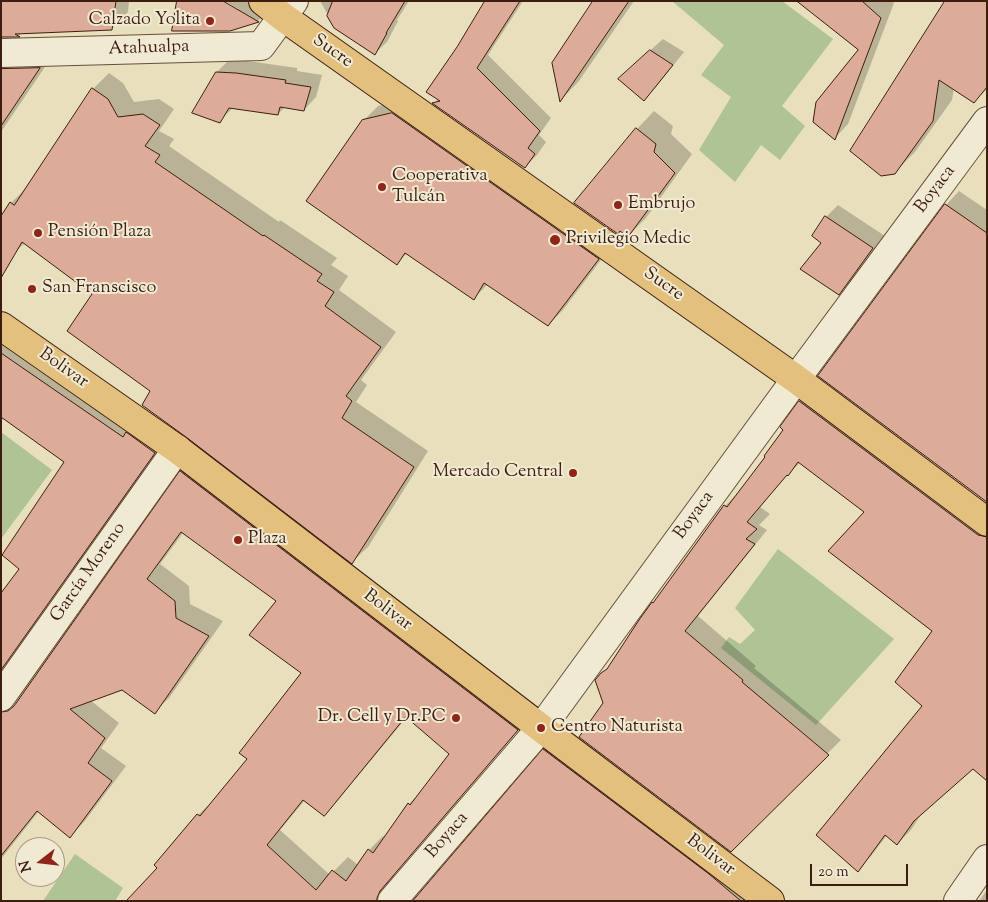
<!DOCTYPE html>
<html>
<head>
<meta charset="utf-8">
<style>
  body { margin:0 }
  #map { position:relative; width:988px; height:902px; overflow:hidden; background:#e8dfbc; font-family:"Sorts Mill Goudy",serif }
  canvas { display:block }
  .frame { position:absolute; inset:0; border:2px solid #3e1d11; pointer-events:none }
  .north { position:absolute; left:15px; top:837px; width:50px; height:50px; box-sizing:border-box; background:#f0ead3; border:1px solid #a99885; border-radius:50%; rotate:254deg; font-size:14px; font-weight:700; line-height:20px; text-align:center; color:#3e1d11 }
  .north::after { content:''; display:block; margin:auto; width:18px; height:22px; background:#8f2418; clip-path:polygon(50% 0,100% 100%,50% 72%,0 100%) }
  .scale { position:absolute; left:810px; top:864px; width:98px; height:22px; box-sizing:border-box; border:2px solid #3e1d11; border-top:0; padding-left:6px; font-size:15px; line-height:18px; white-space:nowrap; color:#3e1d11; -webkit-text-stroke:4px #f0ead3; paint-order:stroke }
</style>
</head>
<body>
<div id="map">
<canvas width="988" height="902"></canvas>
<div class="frame"></div>
<div class="north">N</div>
<div class="scale">20 m</div>
</div>
<script>
const g = document.querySelector('canvas').getContext('2d');
g.lineJoin = 'round';
function paint(path, color) { g.fillStyle = color; g.fill(path, 'evenodd'); }
function trace(path, color, width, dash) { g.strokeStyle = color; g.lineWidth = width; g.lineCap = dash ? 'butt' : 'round'; g.setLineDash(dash || []); g.stroke(path); }
function drawText(font, color, halo, rows, align = 'center') {
  g.font = font + ' "Sorts Mill Goudy",serif'; g.lineWidth = 4; g.setLineDash([]); g.textBaseline = 'middle'; g.strokeStyle = halo; g.fillStyle = color; for (const [text, x, y, turn = 0] of rows) {
    g.save(); g.translate(x, y); g.rotate((+turn || 0) * Math.PI / 180); g.textAlign = isNaN(turn) ? turn : align; if (halo) g.strokeText(text, 0, 0); g.fillText(text, 0, 0); g.restore();
  }
}
paint(new Path2D(`
  M672 1H782L833 39 782 106 805 126 780 160 761 145 735 182 699 150 731 97 701 75 724 45Z
  M1 432 52 470 1 539Z
  M778 549 894 639 816 725 721 648 729 637 740 644 755 630 735 608Z
  M75 854 123 888 115 901H43Z`), '#b0c395');
paint(new Path2D(`
  M1 1H129L128 12 111 29 22 32 19 36H1L4 44 55 52 1 132Z
  M225 1H278L258 21 230 30 233 9H238Z
  M320 1H409L397 20 398 21 387 42 374 54 335 27Z
  M486 1H523L488 55 551 118 539 135 546 142 537 155 525 167 434 103 438 99 458 48Z
  M594 1H634L579 81 561 100Z
  M799 1H892L894 3 848 124 835 138 859 50Z
  M987 1V89L974 102 954 88 952 100 915 152 895 172 851 151Z
  M663 39 684 52 656 87 644 99 632 67Z
  M229 60 248 61 297 68V71L322 75 316 97 304 110 286 106 278 114 233 108 219 121 217 72Z
  M109 73 123 83 134 102 159 99 174 109 159 131 174 139 169 146 279 222 280 220 337 258 331 265 348 276 339 290 396 332 361 380 367 385 356 402 428 451 368 547 352 562 152 391 94 294 25 243 15 252 11 203 26 188 93 89Z
  M407 99 613 244 563 310 548 325 488 284 474 298 407 253 397 263 363 121 378 106Z
  M654 111 673 126 671 134 692 154 646 218 628 236 637 129Z
  M959 191 987 210V501L946 205Z
  M838 205 885 236 851 281 839 293 823 242 826 217Z
  M1 322 173 433 17 654 1 669 20 569 66 462 4 418 1 421Z
  M814 388 987 517V780L973 768 924 810 911 830 897 844 887 835 871 856 858 870 923 706 934 631 866 512 801 462 788 474 760 507 770 514 759 525 767 530 698 616 756 666 754 668 841 740 731 850 604 703 602 674 613 662 725 506 739 492 766 457 784 429 782 427 800 402Z
  M196 458 532 715 394 875 391 882 401 901H127L159 868 198 815 213 801 248 758 302 672 278 600 183 533 160 564 189 586 190 604 223 621 169 698 154 712 122 688 90 700 119 723 101 748 126 766 84 822 70 836 39 811 1 859V730L181 472ZM407 717 450 754 421 792 409 804 386 837 383 836 369 850 358 865 348 857 330 875 280 830 305 800 323 814 338 800Z
  M559 736 772 901H414L544 750Z
  M987 890V901H979Z`), '#0003');
const building = new Path2D(`
  M1 1H116L112 30 15 34 20 37H1Z
  M177 1H223L259 22 230 31H172Z
  M333 1H405L386 33H387L375 55 334 28 327 16Z
  M485 1H520L477 68 540 131 528 148 535 154 525 168 432 103 440 101 426 92 457 47Z
  M593 1H629L560 102 552 63Z
  M797 1H862L881 18 835 140 813 122 816 102 858 50Z
  M945 1H987V87L974 103 939 80 933 121 895 174 881 176 850 151Z
  M650 50 673 65 644 101 618 79Z
  M40 68 1 126V69Z
  M216 72 236 73 286 80 285 83 311 87 304 111 280 107 278 115 229 108 220 123 192 113Z
  M92 88 108 99 118 117 143 114 160 125 145 146 160 155 155 162 263 236 264 235 322 274 317 281 334 292 325 306 381 347 346 396 352 401 342 418 414 467 352 564 186 437 142 405 150 391 67 331 92 294 22 242 1 278V216L10 202 14 205Z
  M392 113 599 259 548 326 484 283 474 300 405 253 397 265 306 201 362 120Z
  M636 128 656 144 654 152 675 173 628 237 620 231 618 234 574 203Z
  M945 204 987 233V502L818 376Z
  M825 216 873 248 839 295 800 269 821 243 812 236Z
  M1 353 123 437 126 432 155 453 1 670V593L19 569 2 555 64 462 1 417Z
  M799 401 978 535 987 537V781L973 769 914 821 897 845 885 835 858 872 816 835 922 706 895 682 932 631 828 551 864 512 798 462 788 476 787 475 747 522 757 529 746 539 755 544 685 631 743 680 742 682 829 755 731 852 579 737 603 703 595 680 601 673 607 669 639 620 652 602 653 603 724 505 727 507 765 457 764 456 783 430 780 427Z
  M180 471 518 730 380 891 377 898V901H126L157 868 154 865 197 814 200 816 247 759 239 753 301 673 249 635 276 601 181 532 147 579 175 601 176 618 209 636 155 714 122 690 70 709 105 738 88 763 112 781 70 838 37 811 1 856V712L8 711 14 706ZM406 717 449 754 410 805 408 803 373 853 368 849 346 881 332 870 316 890 267 845 303 800 324 816Z
  M543 749 709 874 741 901H413Z`);
paint(building, '#ddac99');
trace(building, '#3e1d11', 1);
const street = new Path2D(`
  M1 53 261 46 294 1
  M1 697 177 449
  M392 901 541 728 796 379 987 121
  M958 901 987 859`);
const primary = new Path2D(`
  M263 1 283 17 796 379 987 522
  M1 326 177 449 541 728 770 901`);
trace(street, '#684e3c', 30);
trace(primary, '#3e1d11', 30);
trace(street, '#f0ead3', 28);
trace(primary, '#e4c07e', 28);
for (const [x, y, r, color] of [
  [210,21,5,"#8f2418"],
  [382,187,5,"#8f2418"],
  [618,205,5,"#8f2418"],
  [38,233,5,"#8f2418"],
  [555,240,6,"#8f2418"],
  [32,289,5,"#8f2418"],
  [573,473,5,"#8f2418"],
  [238,540,5,"#8f2418"],
  [456,718,5,"#8f2418"],
  [541,728,5,"#8f2418"]
]) { const dot = new Path2D(); dot.arc(x, y, r, 0, 2 * Math.PI); g.fillStyle = color; g.fill(dot); trace(dot, '#f0ead3', 2); }
drawText('18px', '#3e1d11', '#f0ead3', [
  ["Calzado Yolita",200,21,"right"],
  ["Cooperativa",392,177],
  ["Tulcán",392,198],
  ["Embrujo",628,205],
  ["Pensión Plaza",48,233],
  ["Privilegio Medic",566,240],
  ["San Franscisco",42,289],
  ["Mercado Central",563,473,"right"],
  ["Plaza",248,540],
  ["Dr. Cell y Dr.PC",446,718,"right"],
  ["Centro Naturista",551,728]
], 'left');
drawText('18px', '#3e1d11', '#f0ead3', [
  ["Atahualpa",149,49,-2],
  ["Sucre",332,52,35],
  ["Boyaca",936,190,-53],
  ["Sucre",663,285,35],
  ["Bolivar",63,369,35],
  ["Boyaca",695,516,-54],
  ["García Moreno",89,573,-55],
  ["Bolivar",387,611,37],
  ["Boyaca",448,836,-49],
  ["Bolivar",710,856,37]
]);
</script>
</body>
</html>
